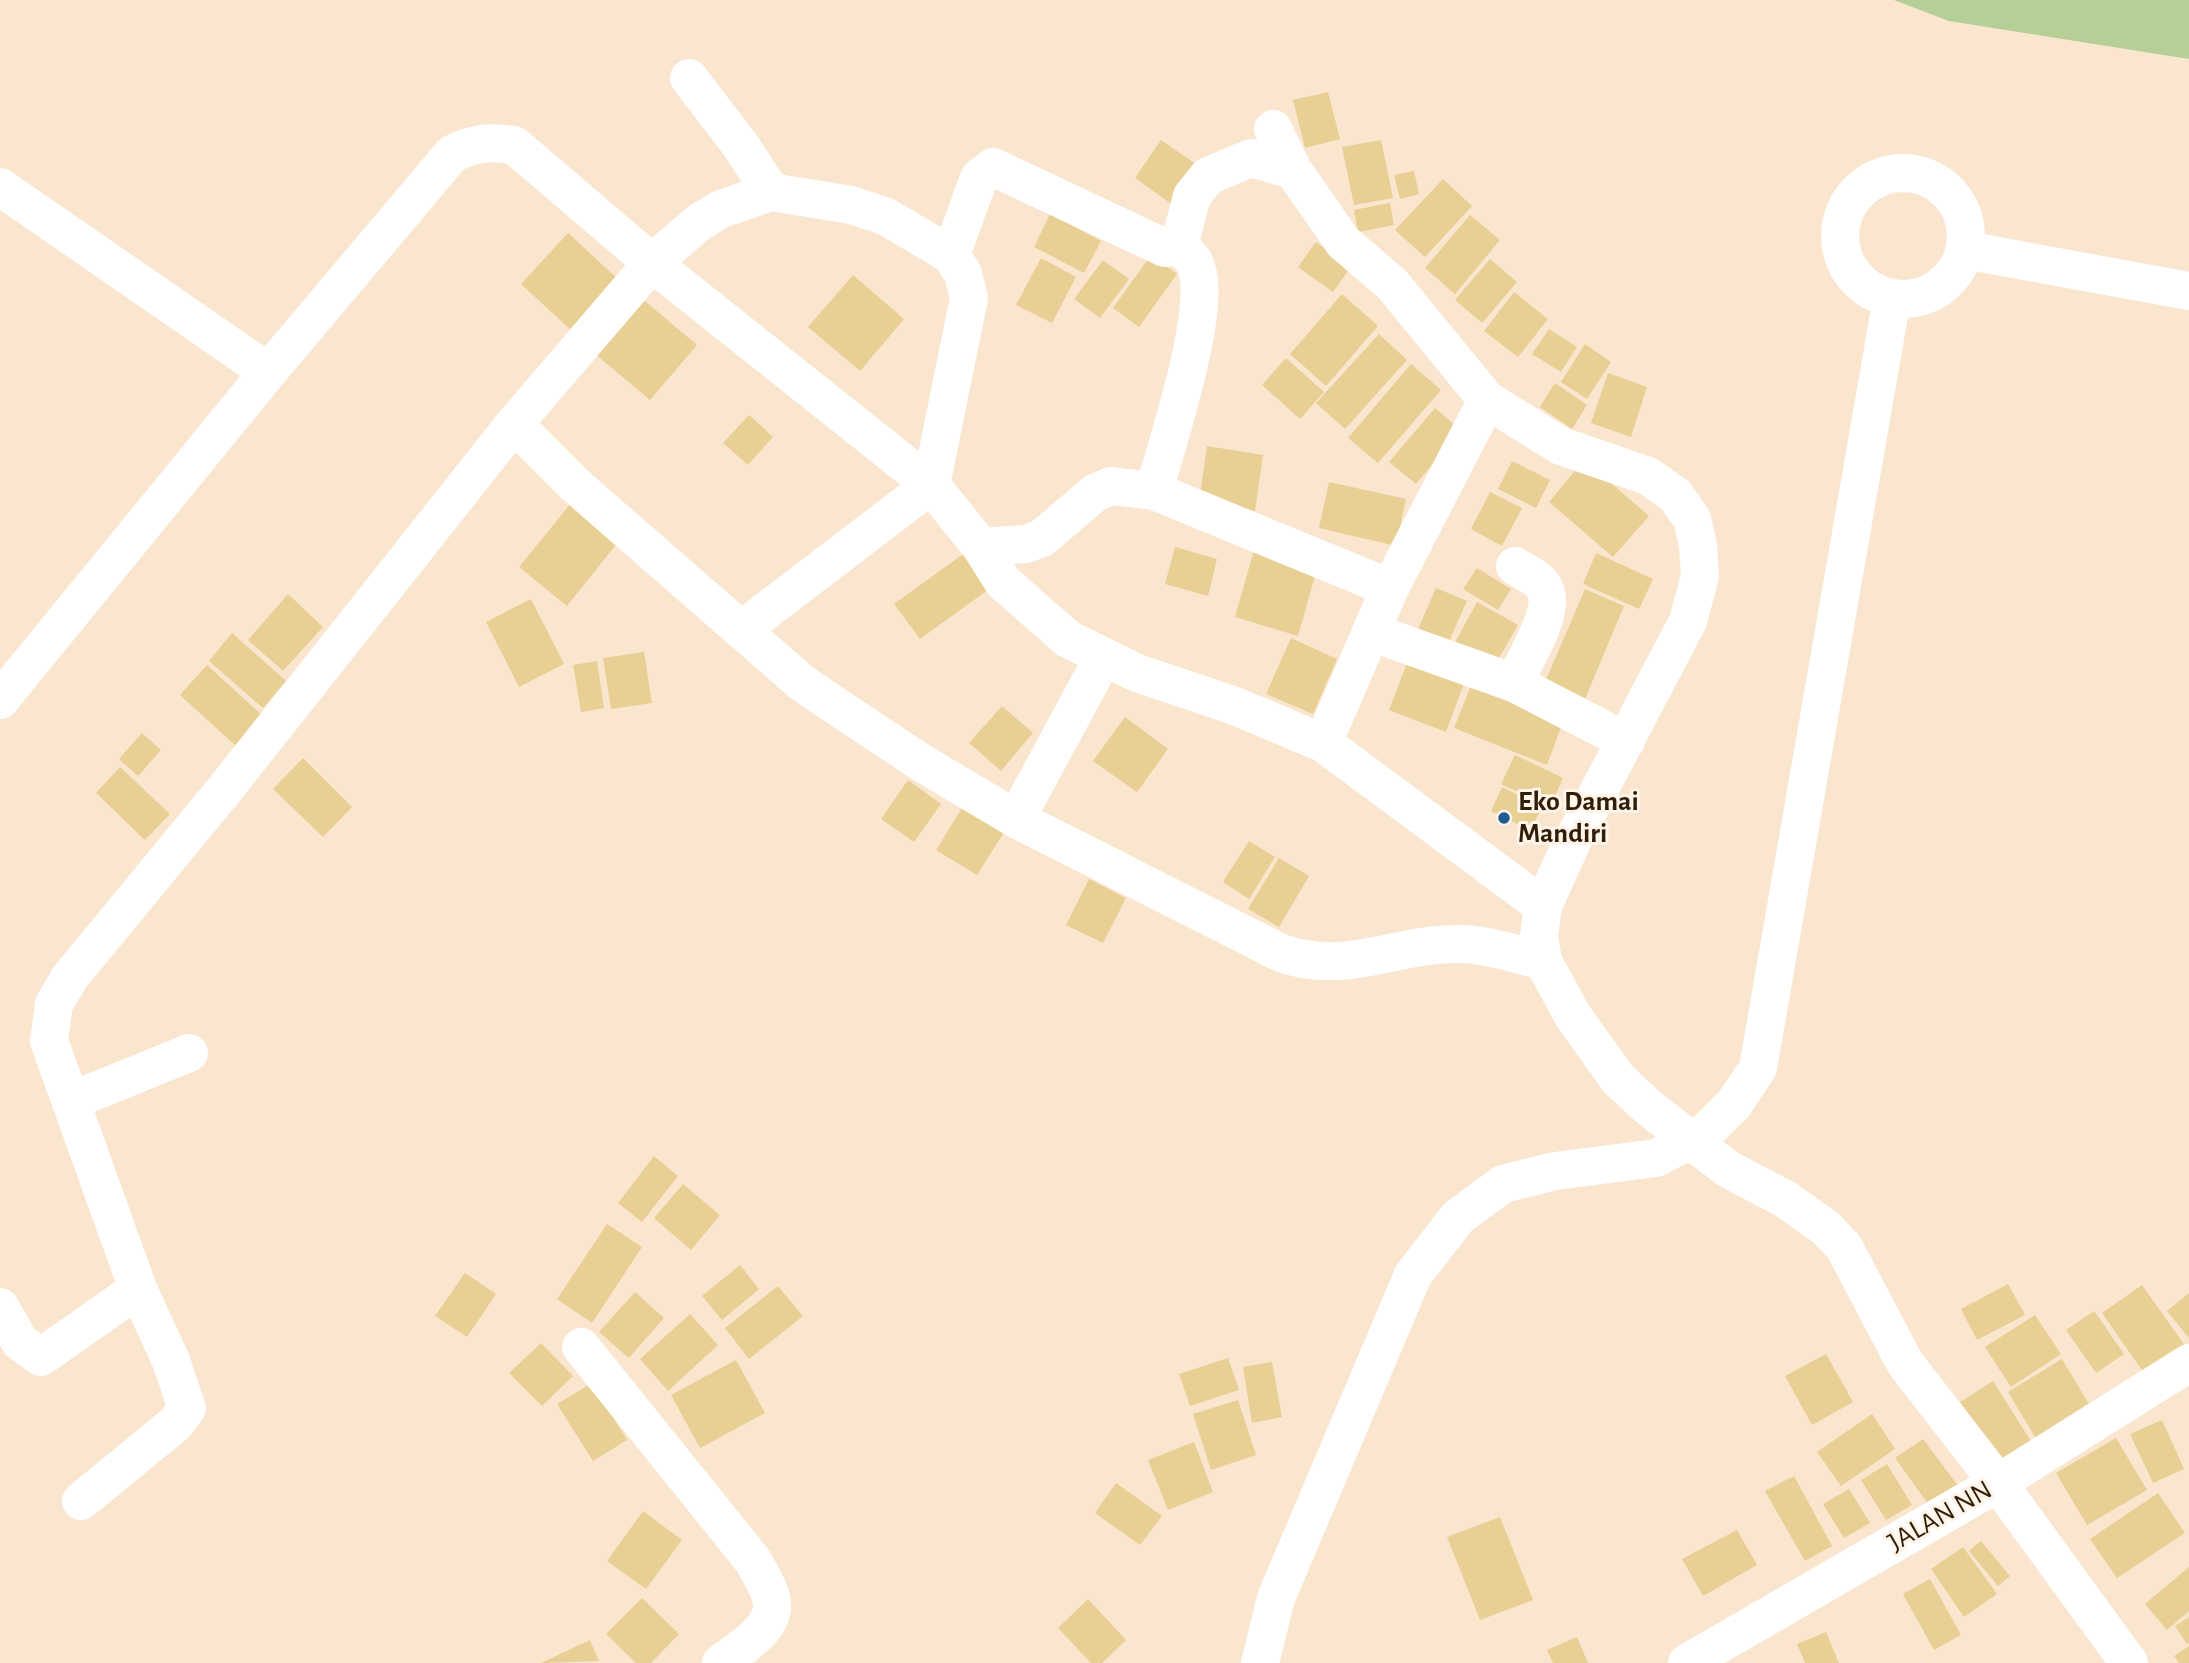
<!DOCTYPE html>
<html>
<head>
<meta charset="utf-8">
<style>
  body { margin:0 }
  canvas { display:block; background:#fae5cf }
</style>
</head>
<body>
<canvas width="2189" height="1663"></canvas>
<script>
const g = document.querySelector('canvas').getContext('2d');
g.lineJoin = 'round';
function paint(path, color) { g.fillStyle = color; g.fill(path, 'evenodd'); }
function trace(path, color, width, dash) { g.strokeStyle = color; g.lineWidth = width; g.lineCap = dash ? 'butt' : 'round'; g.setLineDash(dash || []); g.stroke(path); }
function drawText(font, color, halo, rows, align = 'center') {
  g.font = font + ' "Alegreya Sans",sans-serif'; g.lineWidth = 6; g.setLineDash([]); g.textBaseline = 'middle'; g.strokeStyle = halo; g.fillStyle = color; for (const [text, x, y, turn = 0] of rows) {
    g.save(); g.translate(x, y); g.rotate((+turn || 0) * Math.PI / 180); g.textAlign = isNaN(turn) ? turn : align; if (halo) g.strokeText(text, 0, 0); g.fillText(text, 0, 0); g.restore();
  }
}
paint(new Path2D(`
  M1894 0H2189V59L1949 21Z`), '#b5cf96');
paint(new Path2D(`
  M1328 92 1340 139 1305 148 1293 100Z
  M1161 140 1206 171 1180 210 1135 178Z
  M1381 140 1393 198 1354 205 1342 147Z
  M1414 171 1419 194 1400 199 1394 175Z
  M1443 179 1472 206 1425 257 1395 230Z
  M1390 203 1394 225 1358 232 1354 210Z
  M1050 214 1101 241 1084 273 1034 247Z
  M1470 215 1500 240 1455 294 1425 268Z
  M568 233 620 281 573 332 521 284Z
  M1316 242 1351 267 1333 292 1298 267Z
  M1151 255 1177 274 1139 327 1113 308Z
  M1041 258 1076 277 1052 323 1016 305Z
  M1490 259 1517 282 1482 323 1455 300Z
  M1103 260 1129 279 1100 318 1074 299Z
  M853 275 904 319 860 371 808 327Z
  M1514 292 1548 319 1518 357 1484 331Z
  M1342 294 1378 326 1326 386 1290 354Z
  M640 297 697 345 650 400 594 353Z
  M1549 329 1577 347 1561 372 1532 354Z
  M1379 334 1407 360 1345 429 1316 403Z
  M1585 344 1611 362 1587 399 1561 382Z
  M1286 358 1324 392 1300 419 1262 385Z
  M1411 364 1441 390 1378 463 1348 438Z
  M1608 373 1647 387 1631 437 1591 423Z
  M1555 383 1587 405 1572 429 1540 407Z
  M1435 408 1461 430 1416 484 1389 462Z
  M749 415 773 437 748 465 723 443Z
  M1207 446 1263 455 1255 511 1199 502Z
  M1584 460 1649 516 1613 557 1549 502Z
  M1512 461 1550 480 1536 508 1498 489Z
  M1329 482 1406 499 1396 546 1319 528Z
  M1490 492 1522 508 1502 546 1471 529Z
  M572 502 619 541 567 606 519 567Z
  M1175 547 1217 559 1208 596 1165 584Z
  M1254 550 1317 569 1298 636 1235 617Z
  M966 552 992 587 920 639 894 604Z
  M1596 553 1653 579 1639 609 1583 584Z
  M1477 568 1511 589 1498 610 1463 589Z
  M1436 588 1467 601 1446 648 1416 634Z
  M1585 589 1624 606 1585 699 1545 682Z
  M288 594 323 627 283 671 248 640Z
  M531 599 564 664 519 687 486 622Z
  M1477 602 1518 625 1492 670 1452 648Z
  M232 633 286 681 263 708 209 661Z
  M1291 638 1337 659 1313 714 1266 694Z
  M1412 650 1469 670 1446 732 1389 710Z
  M644 652 652 703 611 709 603 658Z
  M597 661 604 708 581 712 573 665Z
  M207 665 263 716 236 746 180 695Z
  M1472 683 1564 719 1547 765 1454 728Z
  M1002 706 1033 733 1001 771 969 743Z
  M1125 717 1168 749 1137 792 1093 761Z
  M142 733 161 750 138 776 119 759Z
  M1515 755 1563 778 1550 807 1501 784Z
  M303 758 352 807 323 837 273 789Z
  M120 767 170 814 145 840 96 793Z
  M908 780 941 804 914 842 881 819Z
  M1502 787 1542 807 1530 830 1491 811Z
  M965 803 1006 829 977 875 936 850Z
  M1249 841 1275 857 1249 899 1223 882Z
  M1279 858 1309 876 1279 927 1248 909Z
  M1089 879 1126 898 1103 943 1066 925Z
  M654 1156 678 1176 642 1222 618 1203Z
  M683 1184 720 1215 691 1250 654 1218Z
  M607 1224 642 1247 592 1323 557 1299Z
  M740 1265 759 1289 722 1320 702 1296Z
  M465 1273 496 1294 467 1337 435 1316Z
  M2008 1284 2025 1315 1977 1340 1961 1309Z
  M2142 1285 2186 1347 2146 1376 2102 1313Z
  M778 1286 803 1316 749 1359 725 1328Z
  M635 1292 664 1318 629 1358 599 1332Z
  M2189 1293V1338L2167 1311Z
  M2094 1311 2124 1354 2096 1373 2066 1330Z
  M690 1314 718 1345 668 1391 640 1359Z
  M2035 1315 2061 1354 2011 1387 1985 1347Z
  M541 1343 573 1376 542 1406 509 1373Z
  M1826 1354 1853 1402 1812 1425 1785 1376Z
  M1228 1358 1239 1390 1190 1406 1179 1374Z
  M2062 1359 2092 1409 2038 1442 2008 1392Z
  M736 1360 765 1413 700 1448 671 1395Z
  M1272 1362 1282 1417 1252 1423 1243 1367Z
  M1993 1381 2034 1446 2001 1467 1960 1402Z
  M592 1383 627 1440 593 1461 557 1404Z
  M1238 1400 1256 1455 1211 1470 1193 1414Z
  M1872 1414 1895 1449 1841 1486 1817 1452Z
  M2162 1420 2184 1469 2153 1483 2130 1434Z
  M2116 1438 2147 1490 2087 1525 2056 1473Z
  M1923 1439 1959 1487 1931 1508 1895 1458Z
  M1194 1442 1213 1492 1168 1510 1148 1460Z
  M1887 1464 1912 1505 1886 1520 1861 1480Z
  M1794 1476 1832 1546 1805 1561 1765 1491Z
  M1116 1483 1162 1516 1140 1545 1095 1513Z
  M1849 1489 1870 1523 1844 1538 1823 1504Z
  M2158 1493 2185 1533 2117 1578 2090 1539Z
  M643 1511 682 1540 646 1589 607 1561Z
  M1500 1517 1533 1600 1480 1620 1447 1537Z
  M1737 1530 1757 1565 1703 1596 1682 1559Z
  M1981 1541 2010 1576 1998 1586 1969 1551Z
  M1963 1547 1997 1594 1964 1617 1931 1569Z
  M2189 1567V1611L2167 1630 2145 1604Z
  M1930 1579 1961 1635 1934 1650 1903 1594Z
  M642 1598 679 1634 651 1663H636L606 1634Z
  M1088 1599 1126 1640 1102 1663H1091L1058 1628Z
  M2189 1617V1642L2187 1644 2175 1626Z
  M1826 1632 1839 1663H1805L1797 1644Z
  M1577 1637 1588 1663H1553L1547 1650Z
  M590 1640 599 1661 541 1663Z
  M2189 1646V1663H2179L2174 1656Z`), '#e8cf93');
trace(new Path2D(`
  M689 78 741 146 771 192
  M1273 129 1293 170 1343 242 1392 284 1487 400 1561 446 1648 476 1675 495 1692 519 1698 545 1700 576 1688 621 1572 842 1543 906 1539 936 1543 961 1573 1016 1618 1079 1647 1106 1728 1169 1785 1199 1826 1228 1844 1247 1905 1363 1998 1483
  M1840 236a63 63 0 1 1 126 0a63 63 0 1 1-126 0Z
  M0 187 268 372
  M1965 250 2189 291
  M951 255 979 178 993 167 1165 248 1179 246 1192 196 1208 176 1251 158 1293 170
  M514 424 652 263 931 485 981 547 1003 582 1068 639 1137 673 1235 706 1323 743 1543 906
  M1154 491C1166 446 1216 300 1194 262 1191 256 1184 251 1179 246
  M981 547 1026 544 1042 538 1095 493 1111 486 1154 491 1390 588
  M1371 632 1514 683 1626 741
  M1514 683C1524 660 1559 608 1543 586 1537 577 1524 572 1515 566
  M0 700 268 372 452 154C474 143 490 141 514 145L652 263 698 223 721 209 771 192 851 205 885 216 951 255 963 274 969 298 931 485 741 630
  M1323 743 1390 588 1487 400
  M1016 819 1103 658
  M71 1101 189 1053
  M0 1307 20 1342 41 1357 138 1289
  M581 1347 754 1562C760 1574 770 1589 772 1602 775 1629 739 1649 721 1663
  M81 1501 175 1424 187 1408 171 1361 138 1289 49 1041 54 1004 70 977 225 789 514 424 574 484 801 682 824 698 922 763 1016 819 1281 953C1345 976 1394 944 1457 944 1486 944 1515 954 1543 961
  M1260 1663 1276 1598 1413 1275 1458 1217 1503 1184 1555 1171 1656 1158 1706 1132 1734 1104 1758 1068 1892 298`), '#fff', 38);
trace(new Path2D(`
  M1998 1483 2129 1663
  M1687 1663 1998 1483 2189 1363`), '#fff', 38);
for (const [x, y, r, color] of [
  [1504,818,7,"#1b5d92"]
]) { const dot = new Path2D(); dot.arc(x, y, r, 0, 2 * Math.PI); g.fillStyle = color; g.fill(dot); trace(dot, '#fff4e9', 2.5); }
drawText('bold 28px', '#311e07', '#fff4e9', [
  ["Eko Damai",1518,802],
  ["Mandiri",1518,834]
], 'left');
drawText('28px', '#311e07', '#fff4e9', [
  ["JALAN NN",1940,1516,-30]
]);
</script>
</body>
</html>
